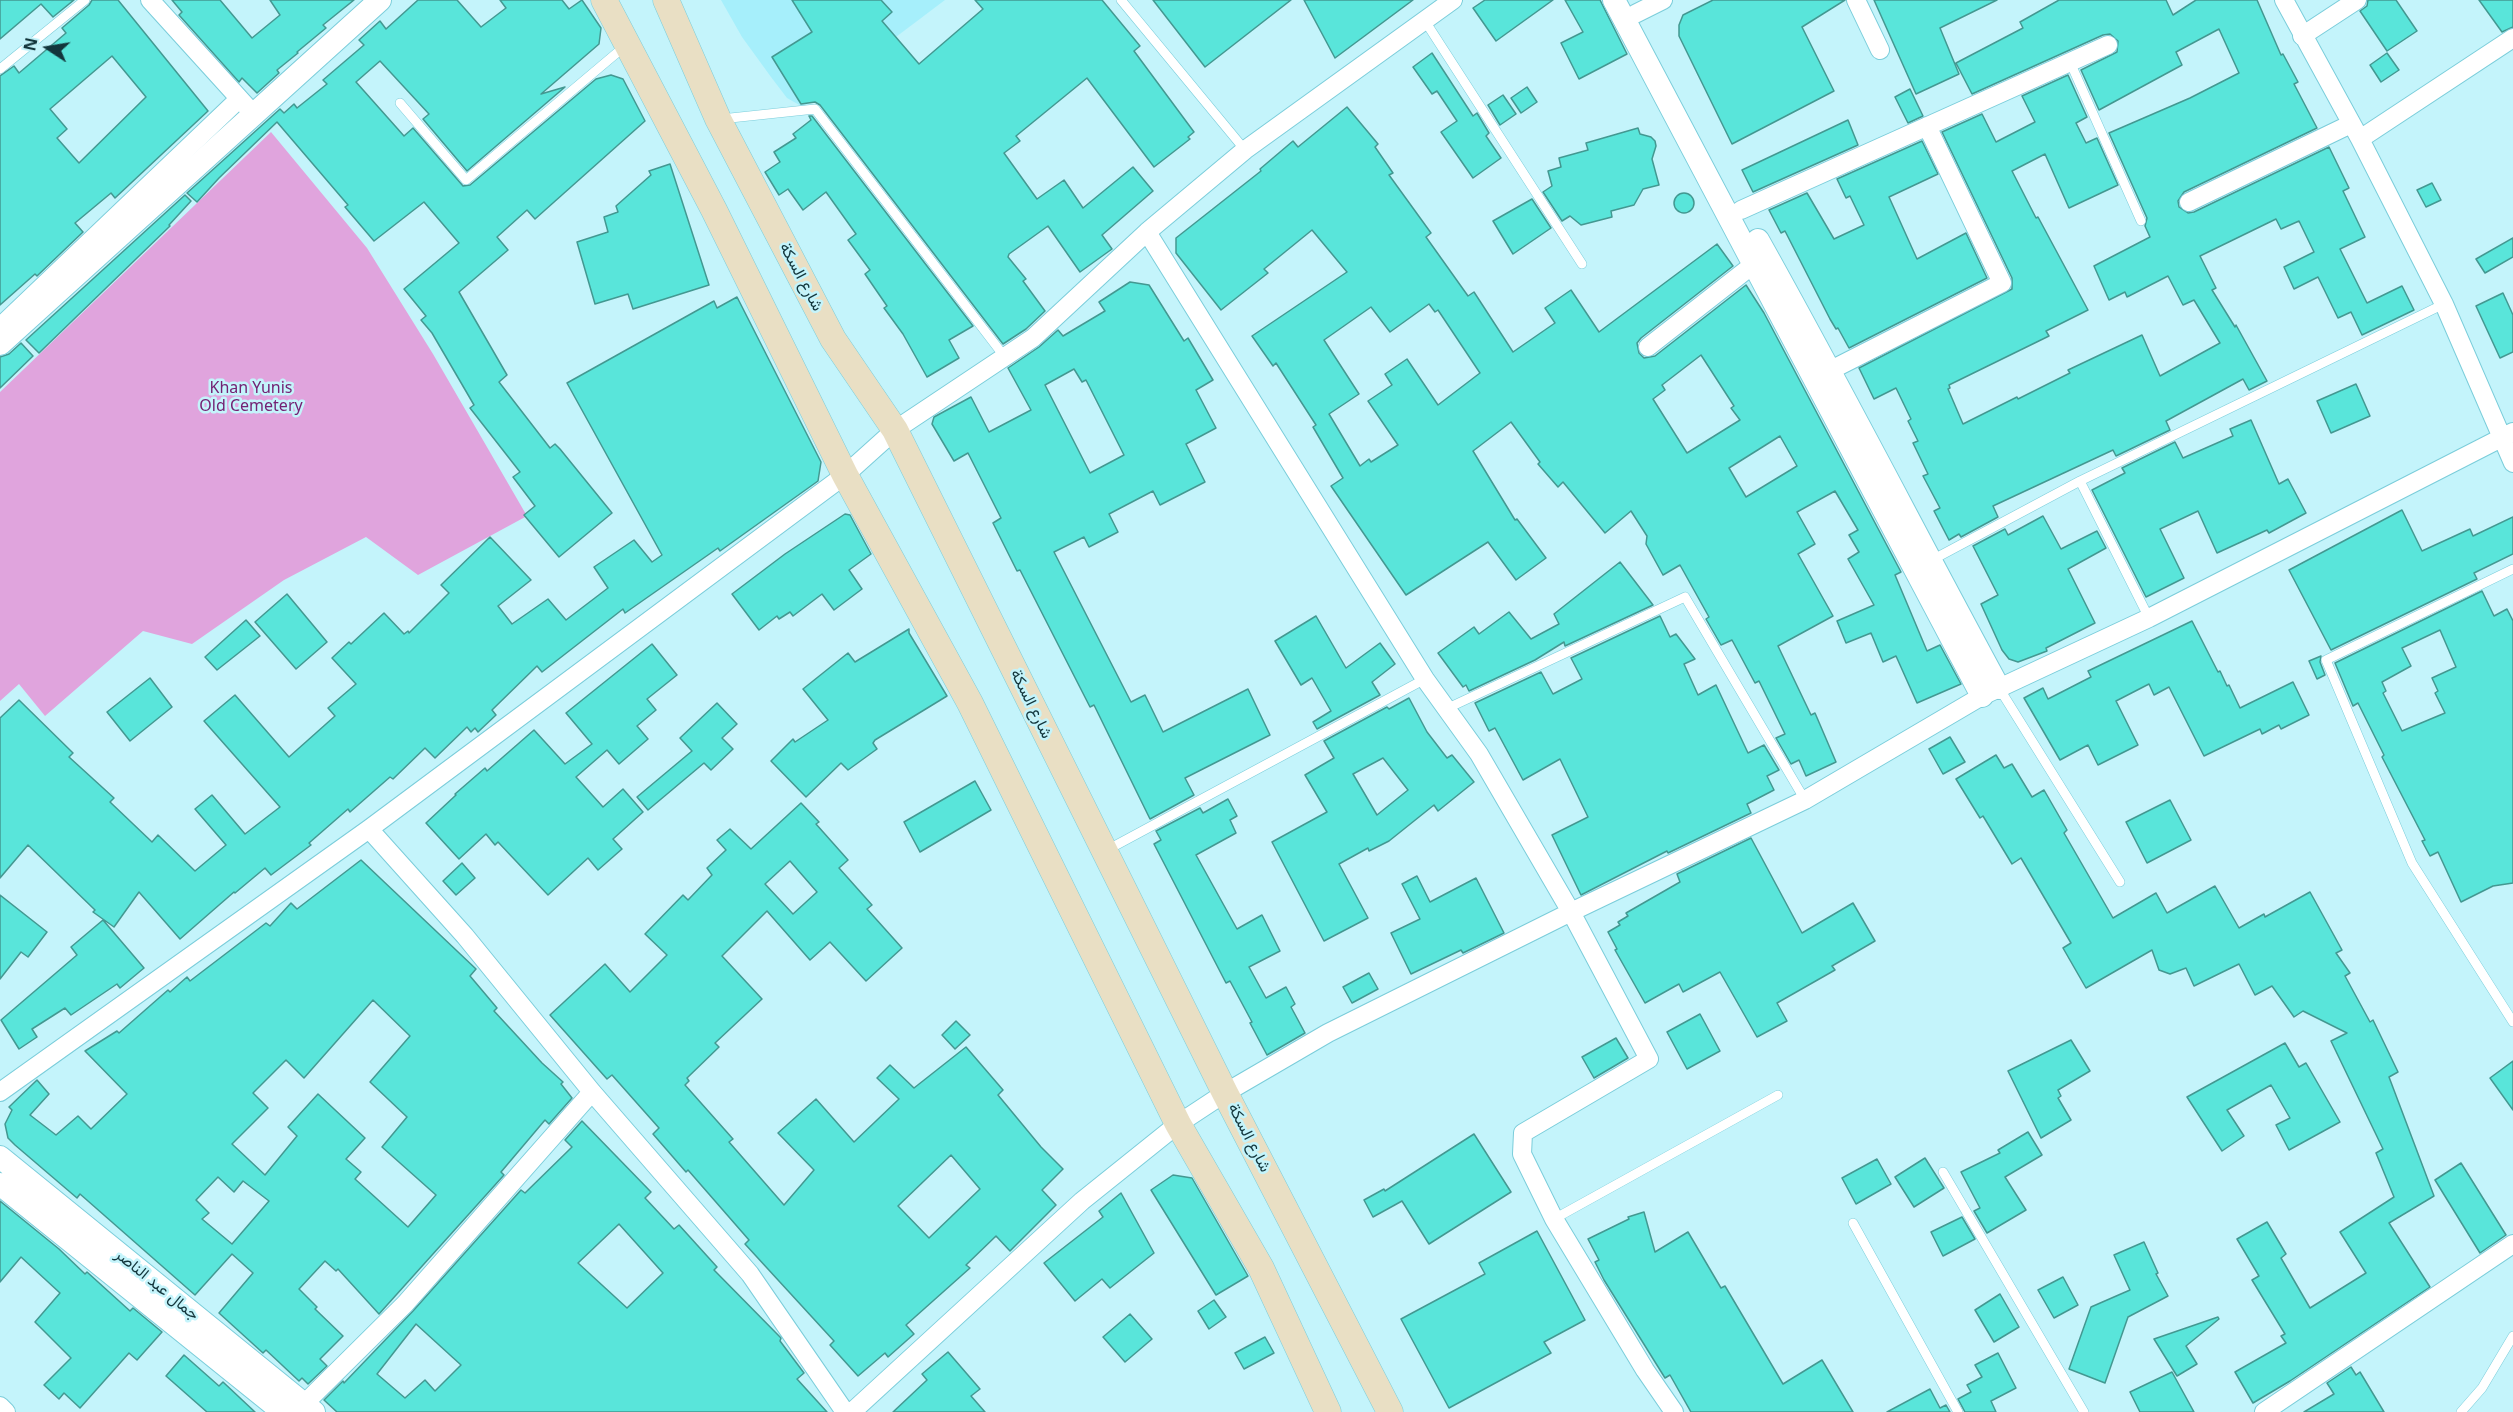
<!DOCTYPE html>
<html>
<head>
<meta charset="utf-8">
<style>
  body { margin:0 }
  #map { position:relative; width:2513px; height:1412px; overflow:hidden; background:#c4f4fb; font-family:"Noto Sans",sans-serif }
  canvas { display:block }
  .north { position:absolute; left:18px; top:18px; width:60px; height:60px; -webkit-text-stroke:4px #c4f4fb; paint-order:stroke; rotate:282deg; font-size:16px; font-weight:700; line-height:24px; text-align:center; color:#13363c }
  .north::after { content:''; display:block; margin:auto; width:21px; height:27px; background:#13363c; clip-path:polygon(50% 0,100% 100%,50% 72%,0 100%) }
</style>
</head>
<body>
<div id="map">
<canvas width="2513" height="1412"></canvas>
<div class="north">N</div>
</div>
<script>
const g = document.querySelector('canvas').getContext('2d');
g.lineJoin = 'round';
function paint(path, color) { g.fillStyle = color; g.fill(path, 'evenodd'); }
function trace(path, color, width, dash) { g.strokeStyle = color; g.lineWidth = width; g.lineCap = dash ? 'butt' : 'round'; g.setLineDash(dash || []); g.stroke(path); }
function drawText(font, color, halo, rows, align = 'center') {
  g.font = font + ' "Noto Sans",Vazirmatn,sans-serif'; g.lineWidth = 5; g.setLineDash([]); g.textBaseline = 'middle'; g.strokeStyle = halo; g.fillStyle = color; for (const [text, x, y, turn = 0] of rows) {
    g.save(); g.translate(x, y); g.rotate((+turn || 0) * Math.PI / 180); g.textAlign = isNaN(turn) ? turn : align; if (halo) g.strokeText(text, 0, 0); g.fillText(text, 0, 0); g.restore();
  }
}
paint(new Path2D(`
  M721 0H945L803 107 787 98 771 77 742 37Z`), '#a6effb');
paint(new Path2D(`
  M271 132 367 248 433 354 527 516 418 575 366 537 284 580 192 644 143 631 45 716 19 684 0 701V392Z`), '#e0a4dd');
const building = new Path2D(`
  M0 0H74L53 17 41 4 0 39Z
  M92 0H118L208 111 115 198 111 193 75 223 83 232 37 276 35 274 0 305V76L14 66 19 73 66 33 62 28 89 5ZM112 56 146 97 79 163 57 138 67 129 50 109Z
  M172 0H220L252 38 280 15 270 0H354L323 25 326 28 297 52 298 53 277 70 279 73 257 93 242 78 239 82 179 15 182 12Z
  M418 0H457L481 27 506 8 500 0H562L569 9 582 0 601 28 599 44 541 94 565 87 467 171 423 119 429 114 380 61 356 82 404 136 413 128 463 186 470 185 596 79 611 75 623 79 645 121 535 219 527 210 497 237 508 250 459 292 507 375 499 382 550 448 555 444 560 449 612 513 559 557 524 515 535 506 513 477 520 472 470 408 474 405 432 333 421 320 426 316 404 289 459 243 424 202 374 241 345 207 348 205 277 122 219 178 197 202 187 193 280 109 284 113 294 104 297 108 327 84 323 80 364 45 359 40 380 21 386 29Z
  M792 0H881L892 12 882 21 919 64 983 9 975 0H1102L1140 46 1134 51 1194 132 1188 137 1190 139 1154 167 1087 78 1016 136 1020 141 1004 153 1037 199 1064 180 1083 208 1133 167 1153 191 1102 235 1112 249 1080 272 1048 226 1009 254 1008 257 1026 279 1023 281 1045 311 1026 329 1003 344 820 105 815 102 801 104 772 57 812 32Z
  M1153 0H1291L1205 67Z
  M1304 0H1413L1335 58Z
  M1485 0H1553L1496 41 1473 8Z
  M1565 0H1600L1627 54 1579 79 1561 43 1583 32Z
  M1713 0H1845L1802 27 1834 91 1732 144 1679 36V25L1683 15Z
  M1874 0H1997L1940 28 1959 74 1916 94Z
  M2059 0H2166L2173 15 2196 0H2257L2281 55 2283 54 2298 82 2294 84 2317 128 2184 192 2178 201 2179 207 2188 213 2194 212 2329 147 2349 188 2343 191 2365 237 2340 249 2367 303 2402 286 2414 310 2362 335 2351 312 2338 318 2318 277 2294 289 2284 267 2314 252 2299 221 2281 229 2276 219 2200 256 2216 288 2212 290 2235 327 2236 325 2267 381 2249 390 2243 379 2166 421 2170 430 2116 456 2113 450 1993 506 1998 517 1961 537 1959 534 1949 540 1934 511 1940 508 1923 476 1928 474 1913 443 1918 441 1908 421 1911 419 1896 388 1874 399 1859 368 2012 289V278L1942 132 1982 114 1996 142 2035 122 2022 96 2068 75 2087 117 2076 123 2086 143 2097 138 2118 185 2069 208 2045 154 2012 171 2036 218 2038 217 2088 310 2046 331 2049 336 1949 385 1950 388 1948 389 1963 424 2017 397 2018 399 2070 373 2068 370 2142 335 2160 376 2220 343 2194 300 2183 305 2168 276 2127 297 2125 292 2109 300 2094 266 2150 237 2145 226 2147 218 2109 133 2190 98 2239 73 2219 29 2176 52 2182 65 2099 110 2081 70 2117 52 2118 41 2110 34 2103 35 1972 94 1956 63 2023 28 2020 22Z
  M2368 0H2396L2417 31 2387 51 2360 11 2367 6Z
  M2479 0H2513V27L2502 32Z
  M1432 53 1473 116 1477 113 1489 133 1486 136 1501 158 1473 178 1441 132 1457 121 1437 91 1432 94 1413 67Z
  M2387 53 2399 70 2381 82 2370 65Z
  M1527 87 1537 102 1521 113 1511 98Z
  M1910 89 1923 116 1908 123 1895 97Z
  M1503 95 1516 114 1500 125 1488 105Z
  M1347 107 1378 144 1375 147 1393 173 1389 175 1431 233 1426 237 1468 296 1474 292 1513 352 1555 323 1545 308 1571 290 1599 332 1717 244 1733 266 1641 338 1637 343 1639 353 1644 358 1655 356 1746 285 1764 313 1901 572 1895 575 1927 651 1940 645 1961 684 1917 703 1896 656 1883 662 1871 633 1846 643 1837 621 1874 605 1848 559 1859 552 1849 535 1858 530 1835 491 1797 512 1815 544 1798 554 1833 616 1778 646 1811 715 1815 713 1836 762 1806 776 1799 760 1791 764 1776 738 1785 734 1759 681 1755 683 1732 640 1721 645 1706 619 1709 617 1680 565 1663 575 1646 544 1647 536 1631 511 1605 533 1563 482 1558 487 1538 464 1540 462 1511 422 1473 451 1515 520 1517 519 1546 558 1516 580 1488 542 1406 595 1331 486 1343 478 1313 427 1316 425 1276 363 1273 366 1252 336 1347 272 1312 230 1264 269 1268 273 1221 310 1176 253V238L1261 171 1260 169 1293 141 1298 147ZM1429 304 1435 312 1438 310 1480 373 1438 405 1407 359 1385 374 1392 385 1368 401 1398 445 1371 462 1369 459 1360 466 1329 414 1359 394 1324 340 1371 307 1390 332ZM1701 355 1734 406 1731 408 1740 420 1687 453 1653 399 1665 390 1662 385ZM1780 436 1797 466 1746 497 1729 468Z
  M809 116H812L973 326 949 340 959 358 927 377 903 334 884 308 887 306 865 274 870 270 848 240 856 234 826 192 803 210 788 189 779 195 765 172 780 162 774 152 796 138 793 134 811 120Z
  M1848 120 1858 145 1753 192 1742 170Z
  M1638 128 1640 134 1651 137 1655 141 1656 146 1652 159 1659 185 1643 189 1634 205 1611 211 1612 217 1581 225 1570 216 1562 221 1543 192 1552 186 1548 171 1561 167 1559 158 1588 150 1586 143Z
  M1922 141 1938 174 1889 197 1917 259 1966 233 1987 278 1849 348 1838 328 1836 329 1830 319 1785 231 1781 233 1769 210 1807 193 1834 239 1864 225 1850 196 1846 198 1837 179Z
  M670 164 709 285 633 309 628 294 595 304 577 242 608 232 604 217 618 212 616 206 651 175 649 171Z
  M2432 183 2441 200 2426 207 2417 190Z
  M1674 203a10 10 0 1 1 20 0a10 10 0 1 1-20 0Z
  M185 195 191 201 169 225 170 226 39 353 26 340Z
  M1532 199 1551 228 1513 254 1493 221Z
  M2513 238V257L2485 273 2476 259Z
  M1130 282 1149 285 1184 341 1188 338 1213 380 1196 390 1216 428 1186 444 1205 482 1160 505 1153 491 1109 514 1118 532 1089 547 1084 537 1054 552 1131 702 1145 695 1163 732 1248 689 1270 735 1185 778 1194 795 1150 819 1094 705 1090 707 1020 570 1017 571 993 523 1001 518 968 453 954 461 932 424 934 417 971 397 989 432 1031 410 1008 368 1039 347 1058 330 1063 336 1105 311 1099 302ZM1074 369 1082 382 1086 380 1124 455 1090 473 1045 385Z
  M2503 293 2513 315V352L2500 358 2476 306Z
  M737 297 821 462 818 481 720 551 718 548 625 613 623 609 542 672 537 666 492 710 496 715 478 732 475 728 471 732 467 727 435 758 425 748 393 779 390 777 350 812 348 809 309 843 311 845 271 875 265 868 235 893 234 892 180 939 139 892 114 927 93 912 95 910 28 845 0 878V718L19 700 73 753 69 757 114 798 110 802 152 842 158 835 195 871 226 845 195 809 212 795 245 834 280 807 204 721 235 695 289 757 335 716 328 708 356 684 332 658 349 642 351 644 384 613 404 634 408 631 409 633 449 593 441 585 490 537 531 580 498 606 512 624 548 599 566 620 608 588 594 567 634 540 652 562 662 555 567 383 714 301 717 308Z
  M21 343 33 356 0 388V357L9 354Z
  M2356 384 2370 416 2331 433 2317 401Z
  M2251 420 2279 484 2288 479 2306 513 2269 533 2267 530 2217 553 2198 511 2160 529 2184 578 2146 597 2092 490 2125 473 2122 468 2175 442 2183 458 2233 436 2230 429Z
  M2402 510 2422 551 2470 529 2473 536 2513 517V554L2474 573 2477 579 2331 650 2289 570Z
  M845 514 850 515 871 554 849 570 862 589 834 610 822 594 793 616 790 612 779 619 777 616 759 630 732 594 785 554Z
  M2043 516 2061 549 2097 531 2106 548 2068 569 2095 623 2046 648 2047 651 2018 662 2009 659 2002 650 1981 604 1998 595 1973 546 2005 529 2008 535Z
  M1620 562 1653 605 1565 646 1564 642 1535 660 1469 691 1466 685 1463 687 1438 653 1474 627 1479 634 1509 612 1531 639 1559 624 1554 614Z
  M2482 591 2494 616 2507 609 2513 621V883L2493 886 2461 902 2438 852 2430 856 2422 841 2425 840 2382 757 2384 755 2358 703 2353 706 2335 663ZM2440 630 2456 667 2432 678 2438 691 2435 693 2445 713 2402 731 2383 693 2386 691 2382 682 2411 666 2402 648Z
  M287 594 327 642 296 669 255 622Z
  M1316 616 1346 668 1380 643 1395 664 1372 682 1380 695 1317 729 1313 722 1331 711 1312 678 1301 685 1275 641Z
  M1660 616 1670 637 1676 634 1695 659 1684 664 1698 695 1716 685 1748 753 1764 745 1779 770 1767 776 1774 790 1747 804 1751 813 1668 853 1667 851 1581 895 1552 835 1588 817 1560 759 1523 780 1495 728 1489 731 1475 703 1541 672 1553 694 1582 679 1571 658Z
  M246 620 260 636 217 670 205 657Z
  M2192 621 2218 672 2220 671 2227 686 2229 685 2240 708 2293 682 2309 715 2281 729 2279 725 2262 734 2260 729 2204 756 2169 687 2154 695 2149 684 2116 701 2138 745 2098 765 2088 745 2060 760 2024 698 2043 688 2048 699 2091 677 2088 671Z
  M909 629V633L947 696 875 740 873 743 877 749 848 770 841 763 806 797 771 761 793 739 795 742 828 720 803 689 848 653 855 662Z
  M652 644 677 675 647 699 656 710 637 726 648 739 619 764 607 750 576 777 603 807 623 789 643 812 613 839 622 849 598 870 588 858 548 895 498 842 495 845 486 834 459 859 426 823 456 795 455 794 485 768 487 771 534 730 565 764 592 744 566 713Z
  M2321 656 2320 662 2325 675 2317 679 2309 661Z
  M150 678 172 707 130 741 107 712Z
  M1409 698 1427 732 1447 758 1452 755 1474 782 1438 811 1434 805 1389 841 1369 851 1368 848 1339 864 1368 918 1324 941 1272 842 1327 812 1305 775 1334 758 1324 741 1387 707 1389 709ZM1383 758 1408 790 1377 815 1353 774Z
  M717 703 737 724 722 738 733 749 711 770 704 763 648 810 637 797 692 751 680 738Z
  M1950 737 1965 762 1943 774 1929 749Z
  M1996 755 2004 768 2012 764 2032 797 2044 790 2067 830 2064 833 2113 918 2156 893 2167 913 2215 886 2239 928 2264 914 2265 917 2310 892 2342 950 2336 953 2350 973 2345 976 2370 1022 2373 1020 2398 1072 2389 1077 2434 1196 2389 1223 2430 1287 2290 1381 2253 1403 2235 1372 2286 1343 2281 1336 2285 1334 2252 1280 2259 1276 2237 1239 2267 1222 2286 1254 2281 1258 2310 1308 2366 1273 2340 1232 2394 1197 2376 1153 2383 1149 2331 1041 2347 1033 2303 1011 2294 1017 2272 986 2255 995 2239 964 2194 986 2186 968 2170 974 2159 970 2152 950 2086 988 2063 948 2071 943 2021 858 2012 864 1983 816 1980 818 1956 779Z
  M975 781 991 810 920 852 904 822Z
  M1228 799 1237 816 1230 820 1236 833 1196 855 1237 929 1262 915 1280 951 1249 967 1266 998 1286 987 1295 1004 1291 1007 1305 1033 1267 1055 1250 1023 1252 1022 1230 981 1226 983 1154 844 1161 840 1156 831 1200 808 1203 813Z
  M2170 800 2191 840 2147 863 2126 822Z
  M801 803 819 822 816 824 848 860 839 868 872 905 867 909 902 948 866 981 830 942 810 960 767 911 722 956 762 999 715 1043 719 1047 687 1078 689 1081 685 1085 733 1139 729 1142 784 1205 814 1170 778 1133 816 1099 854 1142 899 1099 877 1078 890 1065 914 1088 966 1047 1003 1090 998 1095 1041 1147 1063 1169 1042 1190 1056 1205 1010 1251 996 1236 966 1265 970 1268 906 1325 914 1334 888 1357 885 1353 858 1376 830 1345 834 1341 745 1244 749 1240 688 1170 686 1172 653 1134 659 1128 612 1075 607 1079 550 1015 605 964 630 992 667 955 645 934 683 895 688 900 712 875 707 868 726 850 717 840 730 829 751 849ZM790 861 817 892 793 914 765 884ZM951 1155 980 1189 929 1238 898 1206Z
  M1751 838 1802 933 1853 903 1875 941 1832 966 1835 970 1777 1003 1787 1021 1757 1037 1720 972 1683 992 1679 984 1645 1003 1615 950 1617 949 1608 932 1620 925 1618 922 1628 916 1626 913 1680 882 1677 874Z
  M361 860 476 969 470 976 497 1008 494 1011 542 1063 563 1082 561 1084 572 1098 549 1124 545 1120 501 1172 504 1175 379 1314 338 1269 336 1271 325 1261 299 1289 317 1307 315 1309 343 1336 320 1359 327 1366 308 1384 302 1378 299 1381 266 1350 263 1353 219 1313 253 1273 232 1254 195 1295 80 1194 77 1198 15 1145 8 1138 5 1124 12 1110 9 1107 37 1080 49 1094 30 1115 56 1135 78 1116 91 1129 127 1094 85 1051 117 1031 119 1033 168 990 170 992 187 977 190 981 266 923 270 926 291 903 297 909ZM373 1000 410 1036 370 1082 407 1117 382 1147 436 1195 408 1227 355 1179 361 1172 346 1159 365 1138 318 1094 288 1127 297 1136 265 1175 232 1144 268 1108 253 1093 286 1060 304 1078ZM218 1177 234 1192 243 1181 269 1201 232 1244 202 1219 209 1213 196 1200Z
  M462 863 475 878 456 895 443 881Z
  M1417 876 1430 902 1476 878 1504 933 1463 953 1461 950 1411 974 1391 933 1420 919 1402 884Z
  M0 895 47 932 28 957 21 952 0 979Z
  M103 920 144 968 120 988 117 984 71 1015 65 1008 32 1029 37 1037 19 1049 1 1020 77 955 71 947Z
  M1369 973 1378 989 1352 1003 1343 987Z
  M1700 1014 1720 1051 1687 1069 1667 1032Z
  M956 1021 970 1035 955 1049 942 1035Z
  M1616 1038 1628 1058 1594 1078 1582 1057Z
  M2071 1040 2090 1071 2058 1090 2061 1096 2058 1098 2071 1120 2041 1138 2008 1071Z
  M2285 1043 2299 1067 2306 1063 2340 1122 2289 1150 2276 1125 2290 1118 2271 1085 2227 1110 2244 1136 2222 1151 2187 1097Z
  M2513 1061V1110L2490 1078Z
  M582 1121 651 1192 645 1198 674 1229 679 1225 717 1267 714 1270 781 1338 780 1341 804 1373 797 1379 827 1412H337L324 1400 343 1381 344 1383 413 1311 521 1190 525 1193 572 1147 565 1140ZM619 1224 663 1273 627 1308 578 1263ZM416 1324 461 1365 435 1391 425 1380 405 1398 377 1374Z
  M2028 1132 2042 1155 2005 1177 2026 1210 1987 1233 1974 1211 1980 1208 1961 1172 2000 1153 1998 1150Z
  M1474 1134 1511 1192 1429 1244 1402 1201 1373 1217 1364 1200 1384 1189 1385 1191Z
  M1925 1158 1944 1188 1914 1207 1895 1177Z
  M1877 1159 1891 1184 1856 1204 1842 1178Z
  M2461 1163 2506 1235 2480 1253 2435 1180Z
  M1173 1175 1192 1178 1248 1276 1216 1295 1151 1190Z
  M1121 1193 1154 1253 1110 1288 1102 1279 1075 1301 1044 1263 1103 1217 1099 1211Z
  M0 1201 59 1249 85 1274 87 1272 130 1311 133 1308 162 1332 137 1360 129 1353 80 1408 64 1393 59 1399 44 1385 71 1358 35 1322 60 1293 21 1257 0 1282Z
  M1644 1212 1655 1252 1688 1232 1721 1288 1725 1286 1783 1384 1822 1360 1853 1412H1691L1670 1375 1665 1378 1604 1280 1595 1262 1599 1260 1588 1239 1629 1219 1628 1217Z
  M1962 1217 1975 1239 1943 1256 1931 1232Z
  M1537 1231 1585 1320 1544 1342 1551 1353 1449 1408 1401 1319 1485 1274 1479 1263Z
  M2144 1242 2158 1273 2156 1274 2168 1296 2128 1317 2105 1383 2069 1369 2091 1307 2130 1290 2114 1255Z
  M2063 1277 2078 1305 2054 1318 2038 1290Z
  M2000 1294 2019 1327 1994 1342 1975 1310Z
  M1214 1300 1226 1317 1209 1329 1198 1311Z
  M1130 1314 1152 1339 1125 1362 1103 1337Z
  M2218 1317 2219 1319 2186 1346 2197 1364 2177 1376 2154 1339Z
  M1265 1337 1274 1353 1244 1369 1235 1353Z
  M948 1352 980 1389 971 1396 985 1412H893L927 1380 922 1374Z
  M1998 1353 2016 1388 1991 1401 1996 1412H1965L1958 1399 1971 1392 1967 1385 1982 1377 1975 1365Z
  M184 1355 219 1386 223 1382 255 1412H207L166 1376Z
  M2351 1367 2356 1375 2360 1372 2384 1412H2304L2334 1394 2327 1383Z
  M2172 1372 2194 1412H2140L2130 1392Z
  M1930 1389 1940 1408 1946 1405 1950 1412H1887Z`);
paint(building, '#59e5da');
trace(building, '#439891', 1.5);
const service = new Path2D(`
  M1121 0 1245 150
  M1425 21 1582 264
  M2070 62 2141 221
  M0 69 85 0
  M400 103 466 180 625 46
  M721 119 815 109 1004 356
  M1932 560 2080 481
  M2513 569 2326 660 2412 863 2513 1022
  M2149 618 2080 481 2444 304
  M1999 688 2120 882
  M1448 708 1685 597 1805 800
  M1107 850 1425 679
  M1943 1172 2084 1412
  M1554 1219 1778 1095
  M1853 1223 1958 1412
  M2461 1412 2482 1388 2513 1336`);
const minor = new Path2D(`
  M150 0 248 108
  M1856 0 1880 50
  M2284 0 2360 139 2444 304 2513 463
  M1635 14 1663 0
  M2302 36 2357 0
  M2360 139 2513 38
  M2189 202 2351 124
  M1741 210 2108 45
  M1147 232 1425 679 1479 754 1571 912 1649 1059 1523 1133 1522 1154 1554 1219 1645 1370 1674 1412
  M0 327 239 99
  M1648 347 1754 264
  M1831 370 2002 283 1927 126
  M369 829 465 936 592 1092 750 1274 845 1412
  M0 1092 369 829 845 475 895 430 1033 338 1147 232 1245 150 1453 0
  M0 1406 6 1412
  M296 1412 405 1304 592 1092
  M852 1412 1082 1201 1178 1124 1225 1093 1328 1033 1571 912 1805 800 1982 696 2149 618 2513 432
  M2264 1412 2513 1244`);
const tertiary = new Path2D(`
  M1614 0 1982 696
  M1758 240C1841 388 1918 539 1999 688
  M0 344 380 0
  M0 1157 314 1412
  M0 1184 283 1412`);
const secondary = new Path2D(`
  M604 0 714 210 845 475 970 703 1178 1124 1261 1268 1328 1412
  M666 0 718 119 833 339 895 430 1225 1093 1390 1412`);
trace(service, '#7bcdda', 10);
trace(minor, '#7bcdda', 20);
trace(tertiary, '#7bcdda', 24);
trace(secondary, '#7bcdda', 27);
trace(service, '#fff', 9);
trace(minor, '#fff', 18);
trace(tertiary, '#fff', 22);
trace(secondary, '#e9dfc4', 26);
drawText('16px', '#13363c', '#c4f4fb', [
  ["شارع السكة",801,277,62],
  ["شارع السكة",1031,704,64],
  ["شارع السكة",1249,1138,63],
  ["جمال عبد الناصر",157,1285,39]
]);
drawText('16px', '#742273', '#c4f4fb', [
  ["Khan Yunis",251,388],
  ["Old Cemetery",251,406]
]);
</script>
</body>
</html>
